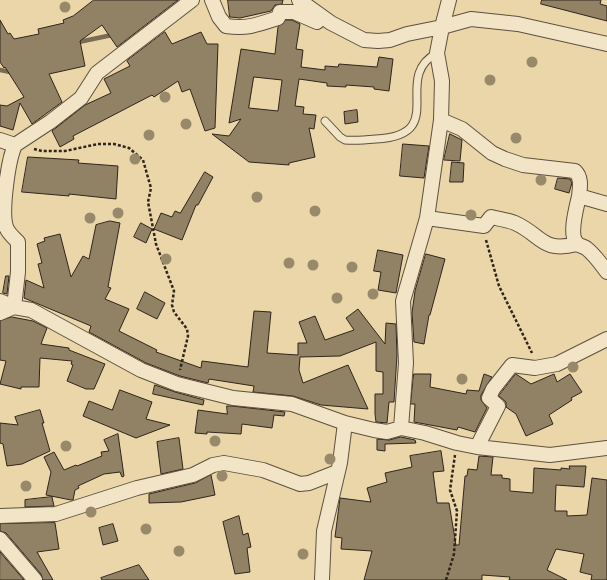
<!DOCTYPE html>
<html>
<head>
<meta charset="utf-8">
<style>
  body { margin:0 }
  canvas { display:block; background:#ead6a9 }
</style>
</head>
<body>
<canvas width="607" height="580"></canvas>
<script>
const g = document.querySelector('canvas').getContext('2d');
g.lineJoin = 'round';
function trace(path, color, width, dash) { g.strokeStyle = color; g.lineWidth = width; g.lineCap = dash ? 'butt' : 'round'; g.setLineDash(dash || []); g.stroke(path); }
function paint(path, color) { g.fillStyle = color; g.fill(path, 'evenodd'); }
trace(new Path2D(`
  M74 43 112 35 111 33
  M0 70 10 72 13 70`), '#7a6b54', 4.5);
const building = new Path2D(`
  M94 0H178L117 47 102 25 80 41 85 66 49 74 62 102 32 124 20 103 13 130 0 126V105L7 106 24 97 5 67 4 68 0 62V20L8 34 10 33 14 39 39 34 38 29 64 23 63 20 73 16Z
  M228 0H283L282 4 275 5 271 11 240 18 230 17Z
  M542 0H601L600 4 607 6V21L541 4Z
  M286 20H292L300 24 296 49 303 50 301 67 325 70V66L338 67 339 64 377 67 379 57 393 59 389 91 374 89V87L346 85V87L327 86V83L299 79 295 106 304 107 303 114 316 115 314 129 309 128 315 157 289 163V165L249 162 212 134 229 136 241 119 229 123 241 49 275 54 278 27ZM254 77 282 80 278 111 249 108Z
  M165 32 172 44 201 32 207 44H218L215 128 205 131 190 89 182 92 178 81 154 97 152 95 73 136 74 139 60 147 52 131 85 105 111 93 104 79 130 66 127 61Z
  M357 110 358 122 345 124 344 112Z
  M450 134 462 140 460 161 444 160Z
  M403 144 429 146 424 178 400 176Z
  M28 157 79 160 78 163 118 166 116 199 69 194V196L22 192Z
  M452 162 464 163 463 182H450Z
  M205 172 213 177 198 205H196L182 240 154 229 161 213 172 217 175 211 180 213Z
  M558 178 570 179 572 183 569 193 555 189Z
  M110 221 120 223 108 287 111 288 105 299 129 309 119 331 157 350 156 352 201 368 202 361 248 367 254 311 271 312 267 353 298 355V343H307L299 322 315 316 325 340 354 330 346 318 358 309 385 344 386 323 396 324 397 355 394 402H389L387 423 376 422 375 414V394H383V372L376 371V342L340 356 300 357 299 370 303 383 348 365 368 409 321 405 293 396 253 392 254 386 209 379 208 383 180 376 146 363 89 332 91 326 24 298 26 280 44 288 38 264 42 263 37 244 45 241 44 238 60 234 71 277 83 256 89 259 96 225Z
  M141 223 152 229 146 243 134 237Z
  M378 250 403 255 396 293 378 290 381 272 374 271Z
  M426 254 445 259 430 315H429L424 344 414 342 412 313 415 291Z
  M6 276H9L7 294 3 293Z
  M145 292 165 303 157 319 137 309Z
  M12 317 33 321 47 328 41 344 69 348V350L105 364 94 389H86L67 381 73 365 71 364 72 361 40 358 39 387H21V389L0 384 6 361 0 360V321Z
  M414 374H431L430 387 466 394 467 390 479 391 484 374 492 377 481 395V400L487 408 475 432 458 427 457 430 414 422 415 404H411Z
  M516 374 531 384 554 374 557 382 570 374 582 392 571 398 572 400 549 415 553 424 526 436 516 414 506 407V402L499 396Z
  M155 385 175 392 204 400 203 405 153 394Z
  M120 390 152 402 146 419 170 425 136 438 83 416 89 401 112 410Z
  M227 406H232L285 412 284 416 274 415 272 428 242 424 241 434 207 432V434L195 433 198 410 227 414Z
  M40 410 44 423H42L50 451 22 464 7 466 3 444 0 443V423L18 425 15 417Z
  M118 434 124 476 122 477 120 472 104 474 78 486 79 488 75 490 73 500H71L46 495 51 472 44 457 54 452 64 470 76 465 77 466 102 456 101 452 109 451 104 440Z
  M401 437 415 440 416 443 385 444V451L377 450V439L389 440Z
  M179 438 183 469 161 474 157 442Z
  M441 451 444 471 433 472 437 503H449L456 545H459L465 476H467L468 469 477 470 479 456 493 457 491 475H502V478L510 479V491L533 493 534 468 561 470V468L570 469 569 466H586L584 487 556 485 555 511H567V516L587 515 592 478 607 480V580H591L592 575 580 572 584 554 556 549 547 570 567 580H509L510 577 482 575V580H364L372 551 341 549 342 538 335 537 340 498 371 502 367 488 387 482 385 473 412 467 410 456Z
  M211 475 215 495 181 502 149 503V494L195 483Z
  M52 497 54 506 25 507V500Z
  M239 516 243 535 248 533 251 547 247 548 250 572 235 574 223 522Z
  M55 523 59 549 37 552 53 580H43L41 574 6 533 0 531V524Z
  M113 524 118 541 103 545 99 528Z
  M0 552 24 580H0Z
  M139 565 149 580H102L101 578Z`);
paint(building, '#918165');
trace(building, '#30251c', 1);
const service = new Path2D(`
  M325 121 340 137 345 140C355 141 366 140 376 139 451 135 390 78 437 53`);
const minor = new Path2D(`
  M212 0 219 17 226 26C247 29 257 25 278 18L280 12H294L317 22
  M299 0 331 23 364 40 378 41 390 40 407 34 442 27 449 0
  M441 120 462 129 492 153 505 159 523 165 575 171C582 178 580 187 579 196L607 204
  M0 140 15 145
  M579 196C577 206 569 233 576 242 578 246 583 246 586 248 595 255 601 264 607 272
  M427 218 484 226 491 217C499 219 508 220 515 223 542 235 541 253 577 244
  M0 301 14 307 18 272V242C14 238 8 233 6 227 1 212 8 160 15 145L50 122 81 98 97 73 192 0
  M0 313 14 307 31 310 141 370 177 384 233 398 292 404 345 423 374 430 387 432 401 428 425 433 457 443 477 447 550 455 607 448
  M401 428 406 363 403 301 427 218 441 120 442 81 437 53 442 27 471 19 518 24 607 44
  M477 447 498 406 489 398 493 389 512 365 535 368 557 364 607 339
  M0 516 56 514 137 488 193 475 213 465 224 463 263 470 300 484 309 483 337 472
  M0 539 35 580
  M322 580 324 531 340 463 345 423`);
trace(service, '#5e513f', 9);
trace(minor, '#5e513f', 16);
trace(new Path2D(`
  M34 149 42 151H65L98 144H114L129 148 143 160 151 188 148 202 156 244 174 291 172 305 174 312 187 329 188 336 180 370
  M486 240 499 286 532 353
  M446 580 454 554 457 511 450 490 455 455`), '#30251c', 2.5, [3, 2]);
trace(service, '#f1e4c7', 7);
trace(minor, '#f1e4c7', 14);
g.fillStyle = '#99896b';
for (const [x, y] of [
  [65,7],
  [532,62],
  [490,80],
  [165,97],
  [186,124],
  [149,135],
  [516,138],
  [135,159],
  [541,180],
  [257,197],
  [315,211],
  [118,213],
  [471,215],
  [90,218],
  [166,259],
  [289,263],
  [313,265],
  [352,267],
  [373,294],
  [337,298],
  [573,367],
  [462,379],
  [215,441],
  [66,446],
  [330,459],
  [222,476],
  [26,486],
  [91,512],
  [146,529],
  [179,551],
  [303,554]
]) { g.beginPath(); g.arc(x, y, 5.5, 0, 2 * Math.PI); g.fill(); }
</script>
</body>
</html>
